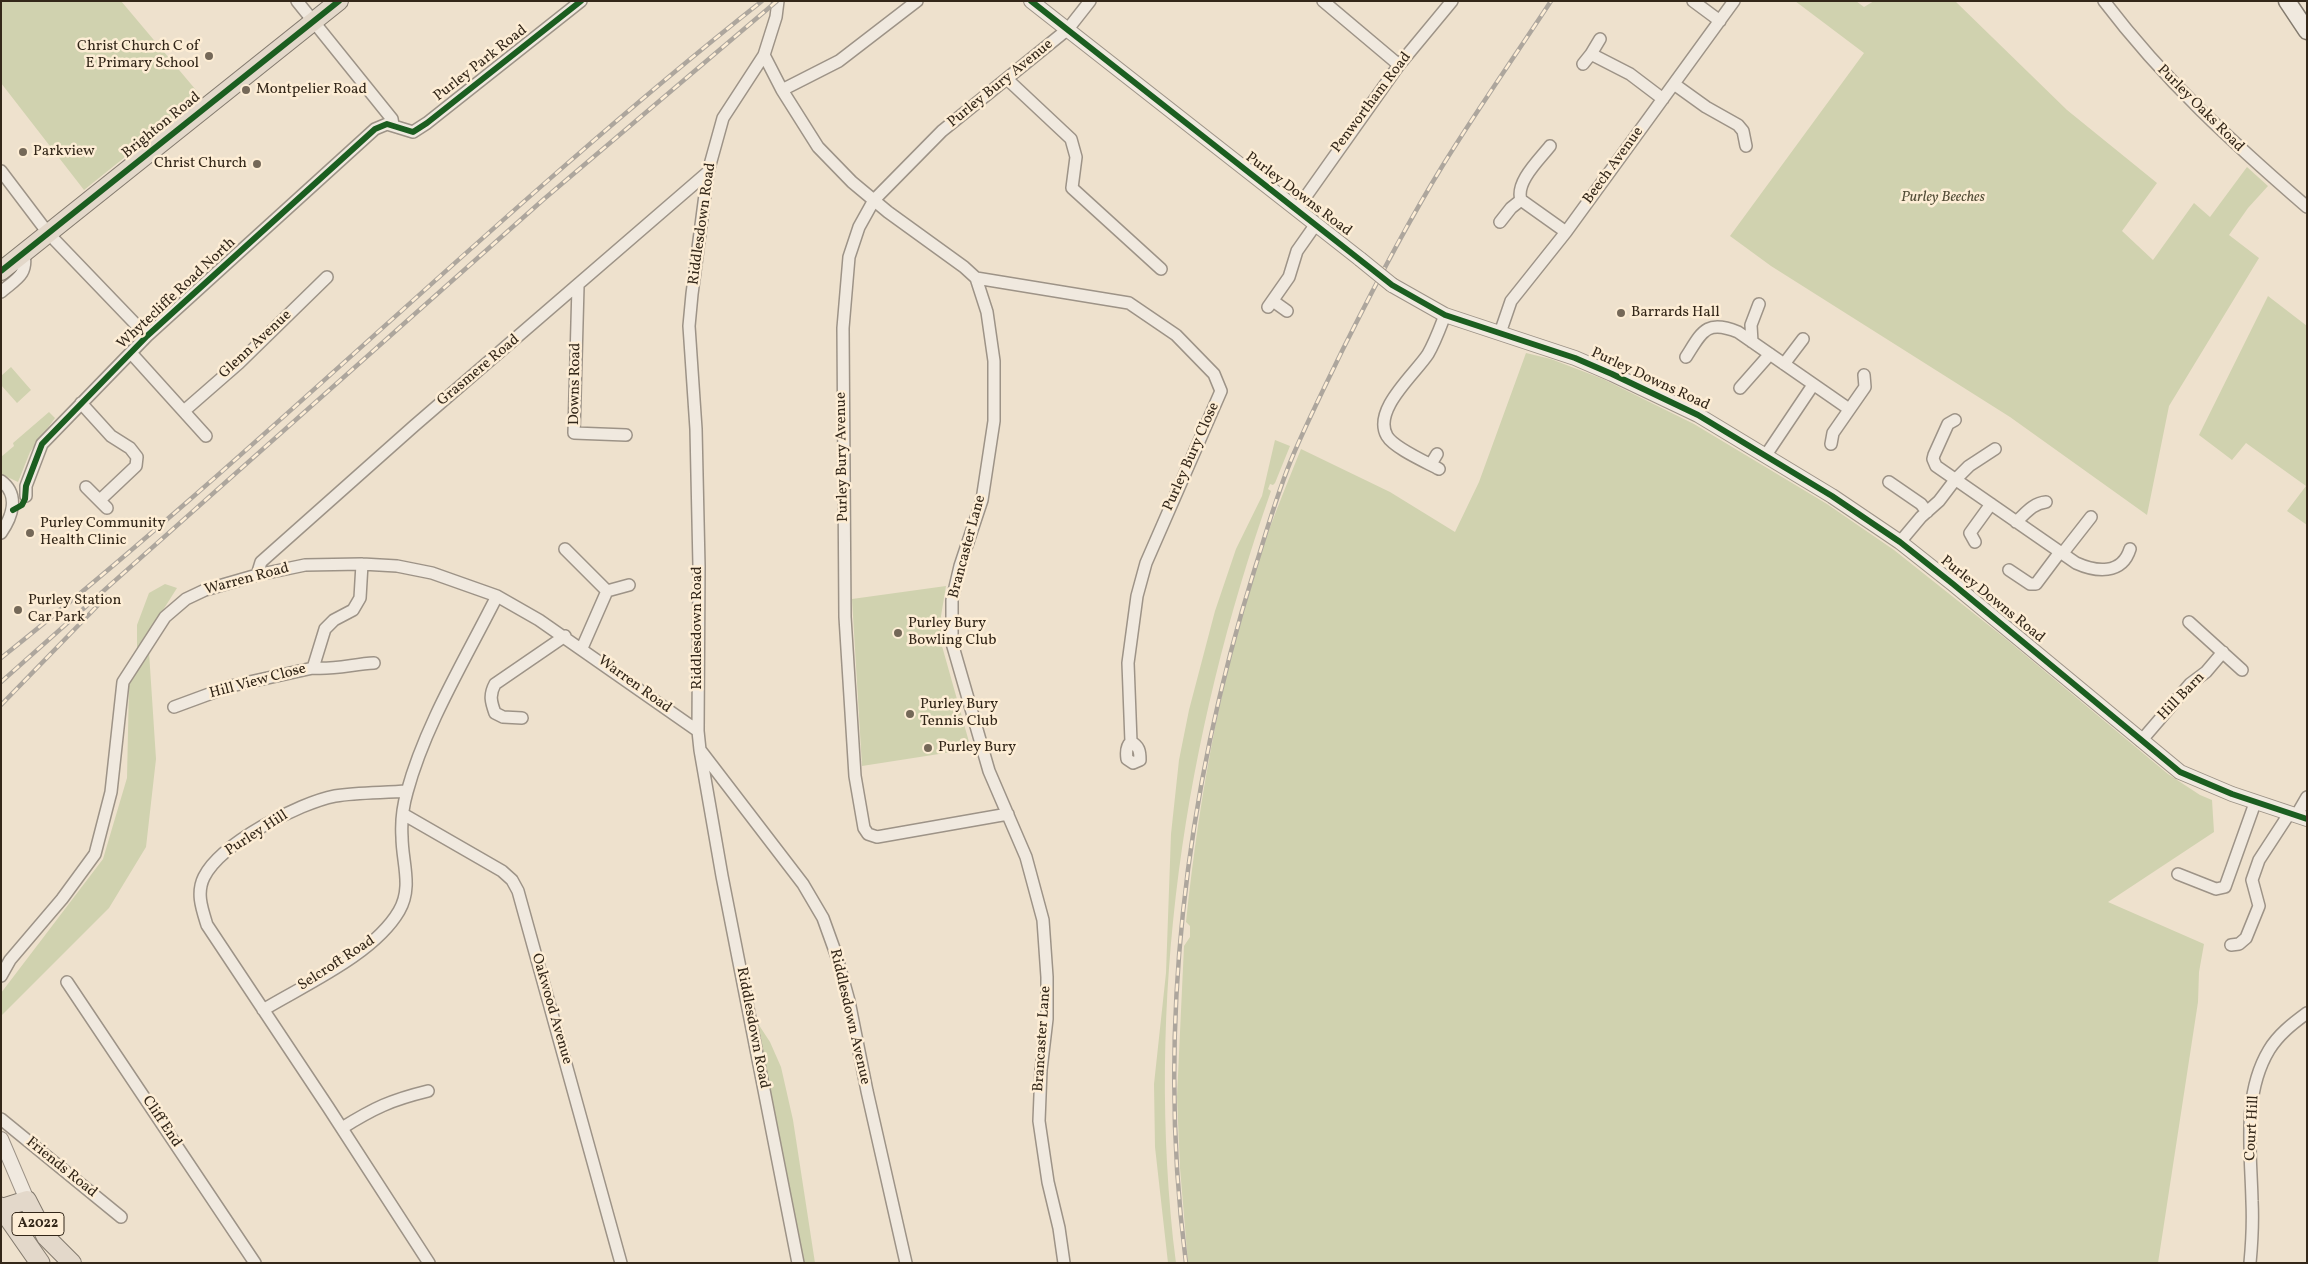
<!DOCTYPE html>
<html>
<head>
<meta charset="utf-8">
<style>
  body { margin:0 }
  #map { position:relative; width:2308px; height:1264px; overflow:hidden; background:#eee1cd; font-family:Vollkorn,serif }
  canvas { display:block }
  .frame { position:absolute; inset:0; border:2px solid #332719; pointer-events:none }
</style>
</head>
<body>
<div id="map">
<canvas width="2308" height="1264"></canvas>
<div class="frame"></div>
</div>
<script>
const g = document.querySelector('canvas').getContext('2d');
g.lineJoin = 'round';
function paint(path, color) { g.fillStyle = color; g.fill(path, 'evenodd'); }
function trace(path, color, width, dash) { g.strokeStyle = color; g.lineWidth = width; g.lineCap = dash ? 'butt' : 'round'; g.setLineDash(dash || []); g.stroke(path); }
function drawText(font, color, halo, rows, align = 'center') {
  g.font = font + ' Vollkorn,serif'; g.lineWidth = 5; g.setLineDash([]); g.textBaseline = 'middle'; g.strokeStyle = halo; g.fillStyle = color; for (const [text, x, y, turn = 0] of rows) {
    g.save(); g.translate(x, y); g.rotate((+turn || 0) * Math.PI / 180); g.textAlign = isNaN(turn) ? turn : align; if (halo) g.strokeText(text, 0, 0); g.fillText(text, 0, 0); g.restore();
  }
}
paint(new Path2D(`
  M1 1H121L201 96 84 190 1 83Z
  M1795 1H1856L1864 7 1874 1H1955L2067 110 2157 183 2122 231 2153 260 2194 203 2210 217 2247 167 2268 186 2248 208 2229 235 2259 258 2169 406 2147 515 2010 417 1771 266 1730 236 1864 53Z
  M2268 296 2307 326V525L2287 511 2306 486 2246 443 2232 460 2199 435Z
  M1526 353 1551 359 1603 379 1694 424 1827 504 1894 550 2006 639 2168 774 2200 795 2212 800 2214 832 2108 902 2204 944 2199 972 2198 1002 2158 1263H1188L1180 1168 1177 1097 1184 946 1190 937V926L1186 922C1200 790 1224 656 1269 530 1279 503 1290 476 1301 449L1390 492 1455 532 1479 482Z
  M11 367 31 390 17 403 1 385V376Z
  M49 412 55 418 30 452 18 482 1 474V457L14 446 13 443Z
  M1275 440 1290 446 1275 483 1273 485 1270 484 1268 489 1271 491C1184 738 1144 1002 1176 1263H1168L1155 1147 1154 1084 1166 973 1171 834 1179 760 1189 710 1215 611 1236 549 1262 496Z
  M165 584 177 588 137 651V625L149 593Z
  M946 586 941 616 942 646 971 749 862 766 852 599Z
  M149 652 156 759 146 847 109 908 1 1016V993L103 859 127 778 129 685Z
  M755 1019 770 1042 781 1067 793 1120 815 1263H804Z`), '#d0d2af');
const minor = new Path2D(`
  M297 1 392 119 393 125
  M778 1 776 17 764 55 723 118 708 172 692 294 689 326 696 429 699 566 698 731 700 750 722 876 798 1263
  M1323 1 1399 65
  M1693 1 1720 21
  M2104 1C2164 80 2232 142 2307 207
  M1600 39 1591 54 1630 74 1663 99
  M764 55 782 90 818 147 852 182 888 212 964 267 976 278 987 312 994 361V421L982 500 960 566 952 600V643L989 771 1026 857 1043 920 1047 977V1019L1041 1070 1039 1121 1048 1182 1059 1228 1064 1263
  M1583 64 1591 54
  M1007 79 1071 139 1076 157 1072 188 1161 269
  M1674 84 1706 107 1738 125 1743 131 1746 146
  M782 90 839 61 917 1
  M1550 146C1540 159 1515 182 1521 200L1566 232
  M1 171 48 233 147 336
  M1297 209 1399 65 1452 1
  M1500 222 1511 208 1521 200
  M976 278 1129 303 1176 335 1214 374 1221 391 1146 563 1137 596 1128 663 1131 742C1139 746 1140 751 1140 760L1133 763 1127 759C1126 752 1126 746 1131 742
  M578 286 574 433 626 435
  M1 292C16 279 28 275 24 254
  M1273 301 1287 311
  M1268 307 1289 277 1297 251 1316 224
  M1500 333 1511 301 1566 232 1734 1
  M1752 342 1751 325 1759 304
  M131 353 206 436
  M1686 357C1702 332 1706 319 1738 332L1849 409
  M1784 364 1803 339
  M1740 388 1770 354
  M81 403 111 436 130 448 137 457 136 466 100 500
  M184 411 239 363 327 277
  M1955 420 1948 424 1934 455 1933 459 1936 466 2076 563C2096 572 2122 575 2130 549
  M1831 444 1833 433 1865 387 1864 375
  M1766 455 1813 385
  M1431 464 1437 454
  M1439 469C1426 462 1394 448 1387 436 1372 410 1415 374 1428 354 1435 342 1440 328 1445 315
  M1 481C20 495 12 517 1 533
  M1889 482 1921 504 1927 512
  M86 487 107 508
  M26 496V486L42 444 147 336 375 129 387 124 413 132 427 123 581 1
  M2016 522C2025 514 2033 503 2046 502
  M1900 542 1921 517 1939 501 1955 480 1969 466 1995 449
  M1975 542 1970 533 1991 504
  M565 549 607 591
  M2062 554 2091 517
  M2009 570 2030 584H2036L2060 552
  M257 575 261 562 414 426 708 172
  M2189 622 2242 670
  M582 648 607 591 629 585
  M313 668C333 670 354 664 374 663
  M174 707 231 686 313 668 325 629 334 620 353 610 360 598 362 564
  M522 718 503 717 495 713C491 702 489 695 495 684L565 636
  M2141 741 2190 684 2206 672 2223 652
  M701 751 803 884 823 918 836 954 849 1001 867 1091 906 1263
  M407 791C384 793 358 792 335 796 299 803 221 843 204 877 196 893 202 909 207 925L328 1107 429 1263
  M403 814 502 871 512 880 518 891 621 1263
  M1008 814 877 837 868 834 864 828 855 776 845 617 843 328 849 257 859 227 874 200 942 131 1068 29 1090 1
  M2296 816 2307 797
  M2178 874 2216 889 2225 887 2255 803
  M2231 945 2239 944 2246 938 2259 906 2252 880 2259 860 2289 814
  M1 976 10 960 62 899 95 854 111 792 123 682 165 617 186 599 205 590 257 575 305 565 362 564 397 566 432 573 497 596 539 620 698 731
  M67 982 255 1263
  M263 1010C306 984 374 954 399 911 413 887 402 862 402 837 401 822 403 806 407 792 425 725 466 658 497 596
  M1 1119 121 1217
  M342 1128C374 1108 391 1100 428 1091
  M2250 1263C2252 1242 2253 1222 2252 1201 2251 1152 2242 1095 2269 1050 2278 1035 2292 1024 2307 1013`);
const tertiary = new Path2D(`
  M1031 1 1360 259
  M1392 285 1445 315 1575 358 1612 374 1698 415 1832 496 1900 542 1953 584 2180 772 2232 794 2307 819
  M1 1139 27 1200`);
const secondary = new Path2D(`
  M2287 1 2307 31`);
const primary = new Path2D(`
  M1 271 339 1
  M2 1208 27 1200 46 1237 72 1263`);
const trunk = new Path2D(`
  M1 1207 40 1263`);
trace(minor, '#9d9387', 14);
trace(tertiary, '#9d9387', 16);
trace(secondary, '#837a6e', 19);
trace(primary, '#837a6e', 20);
trace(trunk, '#837a6e', 21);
trace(minor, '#f0e9df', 11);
trace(tertiary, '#f0e9df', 14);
trace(secondary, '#f0e9df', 16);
trace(primary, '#e3d8ca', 18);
trace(trunk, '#e3d8ca', 19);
const rail = new Path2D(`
  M1 658C263 449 499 209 762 1
  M1 682 544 199 777 1
  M1 705 106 597
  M1186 1263C1156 1031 1185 791 1255 568 1267 530 1278 490 1294 453 1309 418 1326 384 1343 349 1374 287 1406 225 1443 165 1477 110 1515 56 1551 1`);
trace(rail, '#ada69d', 4.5);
trace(rail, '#fdedd5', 2.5, [8]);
const tertiaryBridge = new Path2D(`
  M1360 259 1392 285`);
trace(tertiaryBridge, '#9d9387', 16, []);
trace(tertiaryBridge, '#f0e9df', 14);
trace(new Path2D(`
  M1031 1 1392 285 1445 315 1575 358 1612 374 1698 415 1832 496 1900 542 1953 584 2180 772 2232 794 2307 819
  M1 271 339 1
  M13 510 22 505 25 499 26 486 42 444 147 336 375 129 387 124 413 132 427 123 581 1`), '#1b5e20', 6);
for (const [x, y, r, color] of [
  [209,56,5,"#746858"],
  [246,90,5,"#746858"],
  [23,152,5,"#746858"],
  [257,164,5,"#746858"],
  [1621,313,5,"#746858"],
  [30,533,5,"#746858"],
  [18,610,5,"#746858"],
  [898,633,5,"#746858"],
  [910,714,5,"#746858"],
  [928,748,5,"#746858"]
]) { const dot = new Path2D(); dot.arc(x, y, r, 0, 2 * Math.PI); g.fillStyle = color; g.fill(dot); trace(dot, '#fdedd5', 2); }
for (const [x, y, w] of [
  [38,1224,52]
]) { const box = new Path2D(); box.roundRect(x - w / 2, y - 11.5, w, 23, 4); g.fillStyle = '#fdedd5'; g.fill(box); trace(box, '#332719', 1); }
drawText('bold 14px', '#332719', null, [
  ["A2022",38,1224]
]);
drawText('15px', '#332719', '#fdedd5', [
  ["Christ Church C of",199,47,"right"],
  ["E Primary School",199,64,"right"],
  ["Montpelier Road",256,90],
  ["Parkview",33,152],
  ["Christ Church",247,164,"right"],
  ["Barrards Hall",1631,313],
  ["Purley Community",40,524],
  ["Health Clinic",40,541],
  ["Purley Station",28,601],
  ["Car Park",28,618],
  ["Purley Bury",908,624],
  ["Bowling Club",908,641],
  ["Purley Bury",920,705],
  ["Tennis Club",920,722],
  ["Purley Bury",938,748]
], 'left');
drawText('15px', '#332719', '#fdedd5', [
  ["Purley Park Road",481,64,-38],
  ["Purley Bury Avenue",1001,84,-39],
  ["Penwortham Road",1372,103,-53],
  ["Purley Oaks Road",2200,109,45],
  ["Brighton Road",162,126,-39],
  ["Beech Avenue",1614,166,-54],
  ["Purley Downs Road",1298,195,37],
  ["Riddlesdown Road",703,224,-82],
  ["Whytecliffe Road North",177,294,-43],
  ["Glenn Avenue",256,345,-43],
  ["Grasmere Road",479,371,-40],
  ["Purley Downs Road",1650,380,25],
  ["Downs Road",576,384,-89],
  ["Purley Bury Avenue",843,457,-91],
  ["Purley Bury Close",1192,457,-66],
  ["Brancaster Lane",968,547,-75],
  ["Warren Road",247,580,-15],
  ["Purley Downs Road",1992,600,39],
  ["Riddlesdown Road",698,628,-90],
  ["Hill View Close",258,682,-15],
  ["Warren Road",634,685,36],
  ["Hill Barn",2182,697,-46],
  ["Purley Hill",257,834,-33],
  ["Selcroft Road",337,964,-33],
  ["Oakwood Avenue",551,1009,74],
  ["Riddlesdown Avenue",849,1017,77],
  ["Riddlesdown Road",752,1028,79],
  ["Brancaster Lane",1043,1039,-86],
  ["Cliff End",161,1122,56],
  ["Court Hill",2253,1128,-87],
  ["Friends Road",61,1168,39]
]);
drawText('italic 15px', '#544e38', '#fdedd5', [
  ["Purley Beeches",1943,198]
]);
</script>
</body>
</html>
